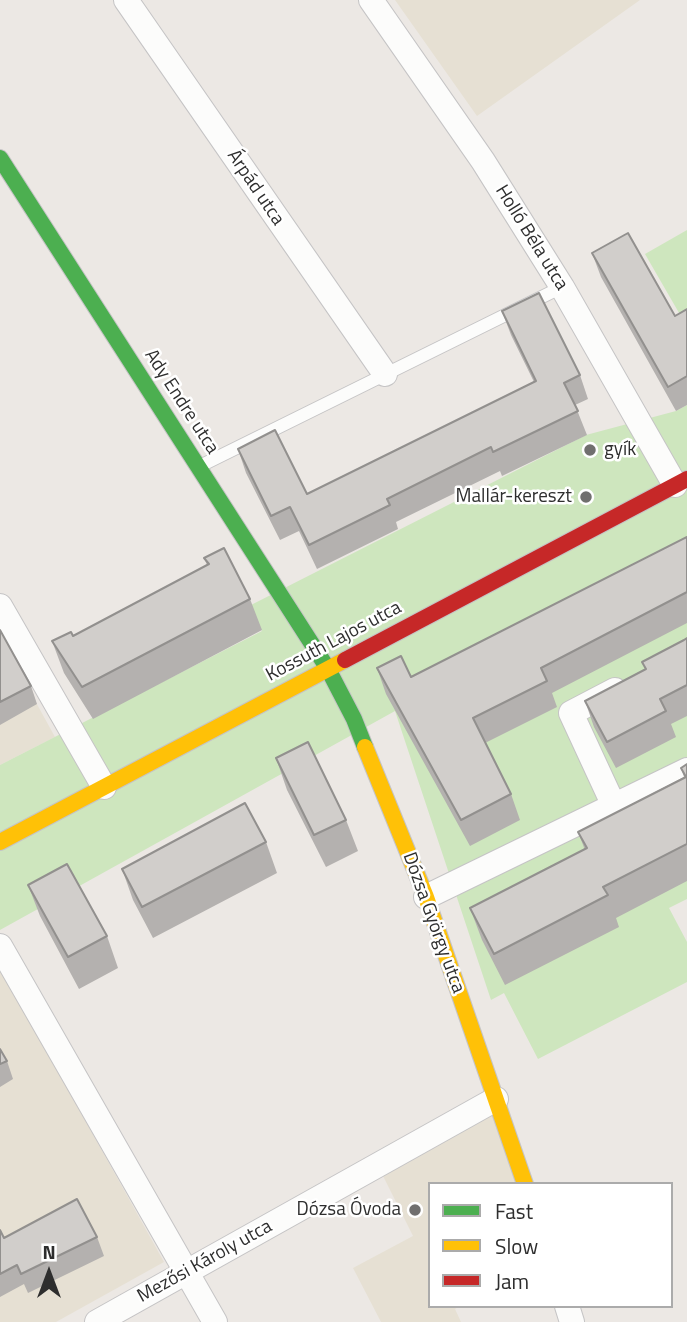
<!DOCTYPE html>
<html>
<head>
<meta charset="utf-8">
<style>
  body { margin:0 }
  #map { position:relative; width:687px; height:1322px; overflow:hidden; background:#ece8e4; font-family:"Titillium Web",sans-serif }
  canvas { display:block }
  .legend { position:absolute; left:428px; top:1182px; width:245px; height:126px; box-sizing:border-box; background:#fff; border:2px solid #ababab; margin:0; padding:9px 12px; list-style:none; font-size:21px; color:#2e2e2e }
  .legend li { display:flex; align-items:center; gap:14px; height:35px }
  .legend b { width:35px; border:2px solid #ababab }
  .north { position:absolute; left:14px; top:1238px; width:70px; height:70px; -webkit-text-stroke:5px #fff; paint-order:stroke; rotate:0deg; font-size:19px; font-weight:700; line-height:28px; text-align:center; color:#2e2e2e }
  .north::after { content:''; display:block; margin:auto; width:24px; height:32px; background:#2e2e2e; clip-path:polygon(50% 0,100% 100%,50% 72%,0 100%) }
</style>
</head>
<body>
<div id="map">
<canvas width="687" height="1322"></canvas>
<ul class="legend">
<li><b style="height:9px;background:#4caf50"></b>Fast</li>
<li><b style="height:9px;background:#ffc107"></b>Slow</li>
<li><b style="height:9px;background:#c62828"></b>Jam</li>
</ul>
<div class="north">N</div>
</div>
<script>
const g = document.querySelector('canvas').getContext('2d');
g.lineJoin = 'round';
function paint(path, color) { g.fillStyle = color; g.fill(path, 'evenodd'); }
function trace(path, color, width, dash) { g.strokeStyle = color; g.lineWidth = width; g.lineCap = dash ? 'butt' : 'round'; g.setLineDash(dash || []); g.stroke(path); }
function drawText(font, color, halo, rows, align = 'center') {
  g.font = font + ' "Titillium Web",sans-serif'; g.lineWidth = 5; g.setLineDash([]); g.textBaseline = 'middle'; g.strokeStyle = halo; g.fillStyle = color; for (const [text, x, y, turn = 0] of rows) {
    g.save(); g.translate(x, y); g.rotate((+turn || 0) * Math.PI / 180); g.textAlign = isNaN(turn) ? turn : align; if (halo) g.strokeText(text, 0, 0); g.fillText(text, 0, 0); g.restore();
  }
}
paint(new Path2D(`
  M395 0H640L477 116Z
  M0 637 55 737 0 765Z
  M0 967 164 1262 56 1322H0Z
  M493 1108 519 1184H430V1306H460L455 1309 461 1322H381L353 1268 413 1236 380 1170Z`), '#e6e0d3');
paint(new Path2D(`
  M687 230V324L686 325 645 254Z
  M687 405V899L669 908 687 942V982L538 1059 504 993 491 1000 395 711 0 930V765L262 631 249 606 586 435 676 411Z`), '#cee6be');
const lane = new Path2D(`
  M202 465 562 287`);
const street = new Path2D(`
  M126 0 385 374
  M371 0 483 161 562 287 675 485
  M0 606 104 787
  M614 806 571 713 615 690
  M426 897 687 770
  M0 946 215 1322
  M567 1306 572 1322
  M97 1322 496 1099`);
const fast = new Path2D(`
  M0 158 328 669 354 719 365 747`);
const slow = new Path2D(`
  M365 747 426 897 525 1184
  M0 842 345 660`);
const jam = new Path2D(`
  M345 660 687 479`);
trace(lane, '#c5c4c5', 14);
trace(street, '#c5c4c5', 26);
trace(fast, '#c5c4c5', 18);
trace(slow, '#c5c4c5', 18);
trace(jam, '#c5c4c5', 18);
trace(lane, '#fcfcfb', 12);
trace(street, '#fcfcfb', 24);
trace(fast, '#4caf50', 16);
trace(slow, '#ffc107', 16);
trace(jam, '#c62828', 16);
paint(new Path2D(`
  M592 253 675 316 687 309V405L676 411 601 277Z
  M502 311 580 375 588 399 575 405 587 435 502 476 500 471 396 522 398 529 317 569 299 531 280 540 246 473 238 449 307 494 534 382 511 335Z
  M687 537V623L552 693 557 707 485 743 511 794 520 820 470 846 386 694 377 668 411 677Z
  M204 558 250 599 262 630 93 719 64 673 52 641 73 636 207 565Z
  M0 630 31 686 37 704 0 725Z
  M687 638V716L671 724 676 737 616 768 594 727 585 701 645 669 642 662 684 640Z
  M276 758 346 820 358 851 326 867 287 790Z
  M687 764V881L616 918 619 927 505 985 482 940 470 908 585 850 578 832 684 777 681 768Z
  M266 842 277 873 153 938 133 900 122 869Z
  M28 885 107 936 118 968 79 989 40 916Z
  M0 1049 7 1061 13 1079 0 1087Z
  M0 1230 4 1238 97 1237 104 1256 28 1293 24 1284 0 1297Z`), '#b4b1af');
const building = new Path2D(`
  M628 233 675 316 687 309V376L668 387 592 253Z
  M539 293 580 375 564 383 578 411 493 452 491 447 387 499 390 505 309 545 290 507 271 516 238 449 275 430 307 494 536 381 502 311Z
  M687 537V592L541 668 547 681 473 718 511 794 461 820 377 668 401 656 411 677Z
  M224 548 250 599 82 687 52 641 71 632 73 636 209 564 204 558Z
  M0 630 31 686 0 702Z
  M687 638V685L660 699 666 711 607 742 585 701 646 669 642 662 684 640Z
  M308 742 346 820 314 835 276 758Z
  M687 764V844L603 887 608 895 494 954 470 908 587 848 578 832 686 777 681 768Z
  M245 803 266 842 142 907 122 869Z
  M67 864 107 936 68 957 28 885Z
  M0 1049 7 1061 0 1064Z
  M77 1199 97 1237 21 1274 17 1265 0 1274V1230L4 1238Z`);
paint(building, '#d1cecb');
trace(building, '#92908e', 2);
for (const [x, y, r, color] of [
  [590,450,7,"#706f6e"],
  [586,497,7,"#706f6e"],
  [415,1210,7,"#706f6e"]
]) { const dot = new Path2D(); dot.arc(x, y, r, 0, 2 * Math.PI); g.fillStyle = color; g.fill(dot); trace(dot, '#fff', 2.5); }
drawText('19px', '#2e2e2e', '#fff', [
  ["Árpád utca",255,188,56],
  ["Holló Béla utca",531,238,58],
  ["Ady Endre utca",181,402,57],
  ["Kossuth Lajos utca",334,642,-28],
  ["Dózsa György utca",433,923,70],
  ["Mezősi Károly utca",205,1262,-29]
]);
drawText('19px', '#2e2e2e', '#fff', [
  ["gyík",604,450,"left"],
  ["Mallár-kereszt",572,497],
  ["Dózsa Óvoda",401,1210]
], 'right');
</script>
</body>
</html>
